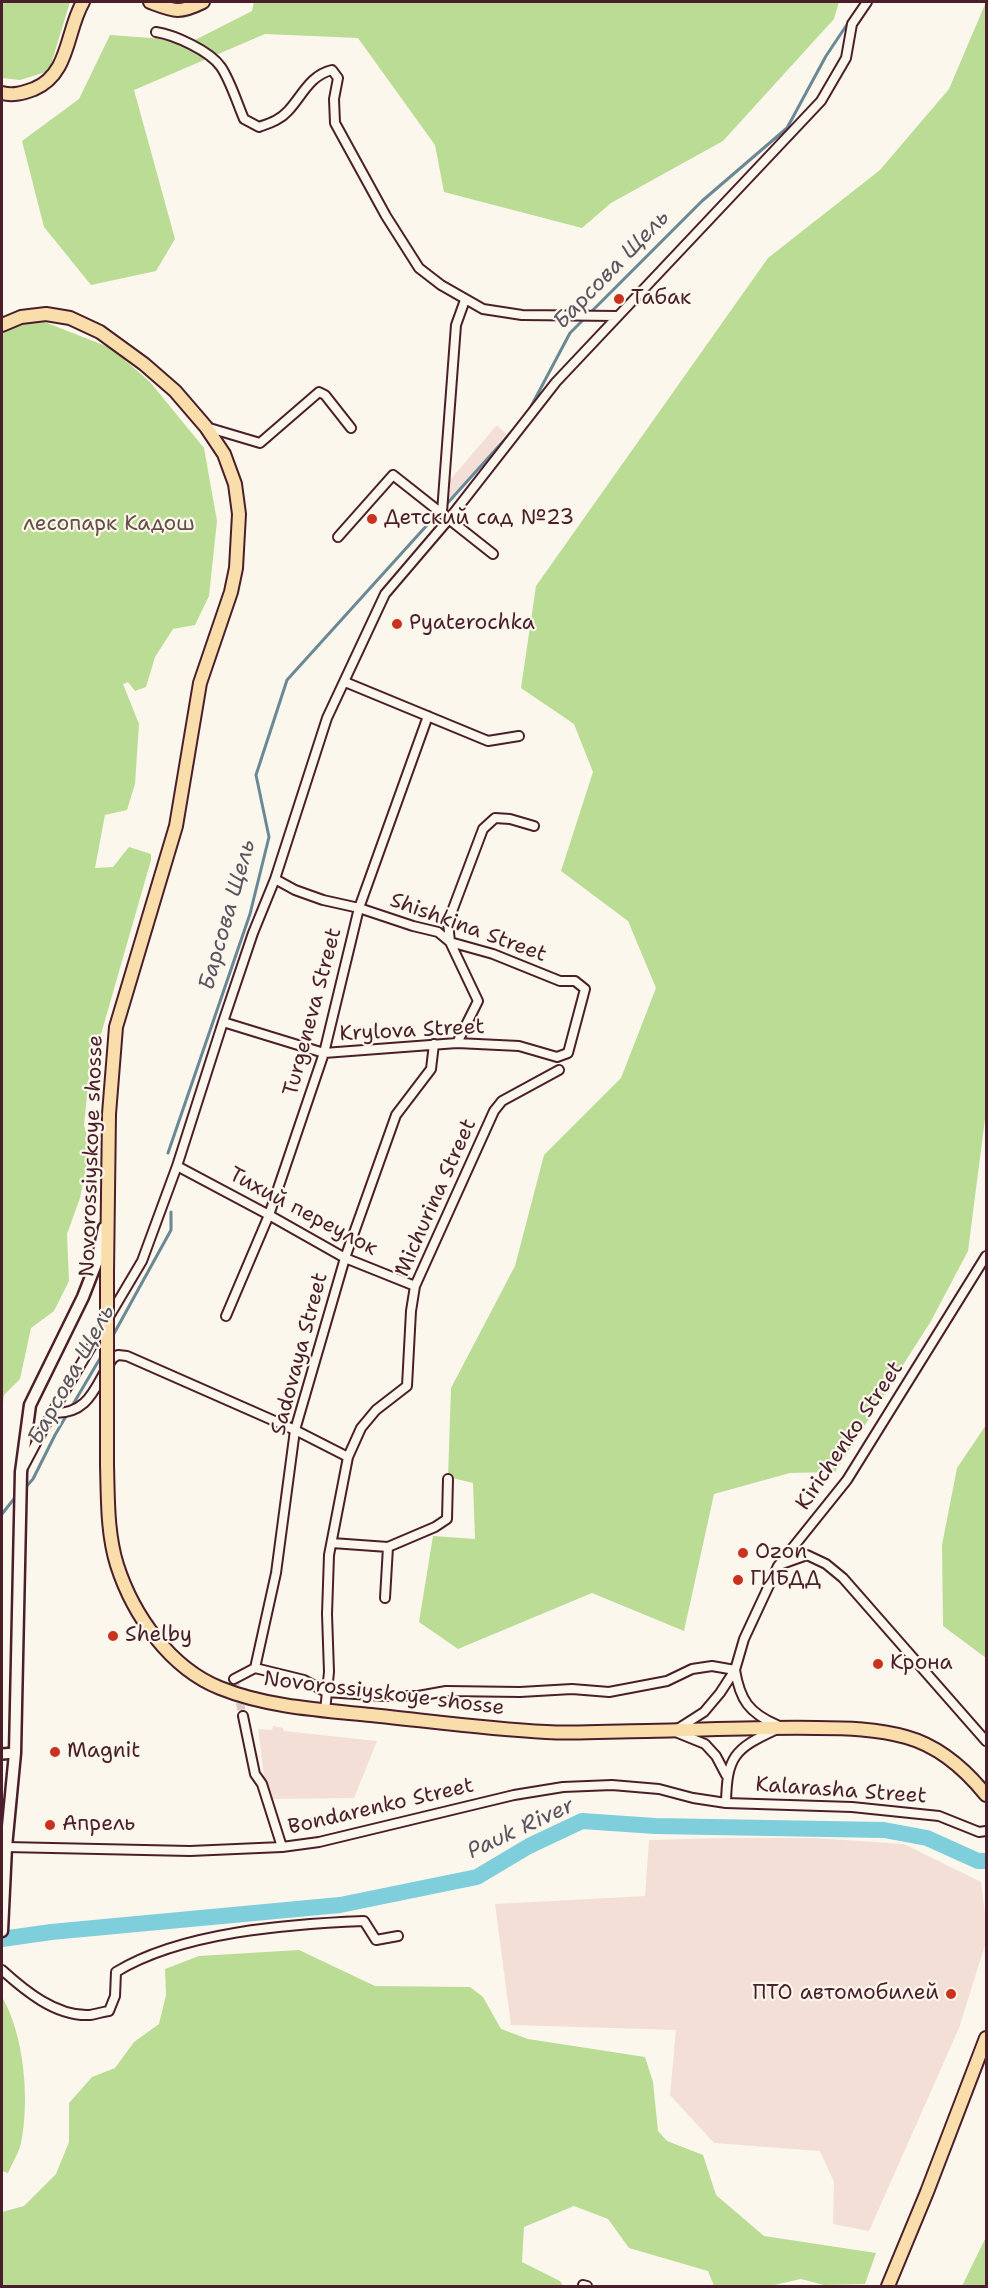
<!DOCTYPE html>
<html>
<head>
<meta charset="utf-8">
<style>
  body { margin:0 }
  #map { position:relative; width:988px; height:2288px; overflow:hidden; background:#fbf7ec; font-family:"Shantell Sans",sans-serif }
  canvas { display:block }
  .frame { position:absolute; inset:0; border:3px solid #4a1f2b; pointer-events:none }
</style>
</head>
<body>
<div id="map">
<canvas width="988" height="2288"></canvas>
<div class="frame"></div>
</div>
<script>
const g = document.querySelector('canvas').getContext('2d');
g.lineJoin = 'round';
function paint(path, color) { g.fillStyle = color; g.fill(path, 'evenodd'); }
function trace(path, color, width, dash) { g.strokeStyle = color; g.lineWidth = width; g.lineCap = dash ? 'butt' : 'round'; g.setLineDash(dash || []); g.stroke(path); }
function drawText(font, color, halo, rows, align = 'center') {
  g.font = font + ' "Shantell Sans",sans-serif'; g.lineWidth = 4.5; g.setLineDash([]); g.textBaseline = 'middle'; g.strokeStyle = halo; g.fillStyle = color; for (const [text, x, y, turn = 0] of rows) {
    g.save(); g.translate(x, y); g.rotate((+turn || 0) * Math.PI / 180); g.textAlign = isNaN(turn) ? turn : align; if (halo) g.strokeText(text, 0, 0); g.fillText(text, 0, 0); g.restore();
  }
}
paint(new Path2D(`
  M497 425 506 434 451 499 445 494 449 481Z
  M273 1726 283 1728 284 1731 377 1741 354 1798 267 1799 258 1729 272 1730Z
  M725 1838H814L904 1844 981 1882 986 1922V1942L959 2028 869 2231 833 2224 834 2182 820 2151 714 2143 670 2095 676 2030 511 2025 495 1904 645 1896 649 1840Z`), '#f4dfd6');
paint(new Path2D(`
  M2 2H70L49 71 20 80 2 78Z
  M254 2H839L834 19 723 141 611 203 582 228 444 192 435 145 358 38 265 34 134 90 175 239 156 271 91 285 44 227 22 141 79 99 110 35 193 41 252 11Z
  M986 2V1111L968 1251 931 1321 835 1472 790 1473 714 1494 684 1631 592 1593 458 1649 419 1622 433 1536 475 1539 473 1483 448 1477 451 1388 515 1266 544 1155 621 1078 656 988 628 921 561 871 593 772 574 724 521 688 536 586 768 258 880 170 949 89Z
  M37 319 111 348 150 382 204 448 217 521 209 596 195 625 173 629 155 657 146 687 135 691 128 682 123 684 139 724 135 784 127 810 105 815 95 868 113 867 129 847 151 854V860L89 1076 84 1125 90 1147 80 1198 67 1234 69 1281 54 1311 31 1328 20 1379 4 1395 2 1409V332Z
  M986 1425V1658L943 1626 942 1545 957 1468Z
  M299 1950 375 1986 470 1987 483 1997 501 2029 528 2039 645 2057 653 2082 658 2131 667 2141 703 2155 716 2195 764 2236 876 2253 865 2284 824 2285 801 2279 770 2286H714L708 2271 629 2248 608 2219 574 2206 524 2227 522 2262 560 2281 563 2286H2V2212L24 2206 56 2174 69 2142V2103L92 2077 115 2068 134 2042 159 2024 166 1995 165 1969 199 1956Z
  M2 1997C24 2034 30 2100 21 2143 19 2153 12 2163 8 2173L2 2171Z
  M986 2237V2286H962L984 2241Z`), '#bbdc95');
trace(new Path2D(`
  M855 12 863 2
  M590 313 702 201 787 128 826 56 850 20
  M527 414 570 333 585 318
  M445 506 523 419
  M168 1153 250 914 269 837 256 775 287 680 438 513
  M111 1339 171 1230V1212
  M24 1489 33 1479 55 1435 102 1355
  M2 1514 17 1495`), '#6a8895', 3);
trace(new Path2D(`
  M2 1939 51 1932 340 1905 477 1877 529 1846 582 1821 655 1826 884 1830 927 1838 978 1861H986`), '#7fcedc', 16);
trace(new Path2D(`
  M234 1679 243 1716`), '#d8ccc5', 8, [8, 4]);
const minor = new Path2D(`
  M156 32C175 35 210 51 221 67 231 82 237 103 244 119L259 127C270 123 280 120 288 111 302 96 310 75 332 70L338 78 334 99 335 123 386 216 419 268 441 285 483 309 522 315 617 316
  M206 427 260 443 319 392 325 395 351 428
  M442 512 456 325 465 300
  M338 537 393 475 493 554
  M345 682 488 741 519 736
  M223 1022 324 1053 457 1043 519 1046 557 1057 568 1053 585 989 575 981H560L493 954 450 942 438 932 413 926 359 908 323 900 295 890 275 879
  M457 1043 478 1001 450 942 448 922 483 829 495 818 510 819 534 826
  M177 1166 269 1215 345 1258 415 1286
  M226 1316 269 1215 324 1053 359 908 428 716
  M52 1413C91 1415 95 1384 113 1358L118 1355 127 1356 295 1430 348 1457
  M24 1466 52 1413 142 1261 177 1166 223 1022 253 933 275 879 327 718 385 594 449 519 556 382 821 101 846 58 852 24 867 2
  M332 1543 388 1547
  M779 1565 807 1555 826 1564 843 1578 986 1741
  M385 1598 388 1547 435 1527 447 1519 448 1479
  M255 1668 276 1573 295 1430 345 1258 396 1115 431 1069 434 1044
  M255 1668 304 1680 326 1692 385 1696H418L446 1691 520 1692 572 1689 609 1692 667 1681 692 1669 712 1666 735 1670
  M735 1670C740 1700 749 1713 777 1725
  M234 1679 255 1668
  M325 1711 329 1672 327 1614 329 1555 348 1457 361 1428 376 1410 407 1386 411 1311 415 1286 494 1111 502 1101 559 1070
  M243 1716 255 1774 262 1784 282 1847
  M679 1728 704 1712 720 1693 735 1670 744 1639 778 1566 847 1480 986 1256
  M678 1733 705 1744 716 1756 726 1775
  M726 1803C727 1757 734 1749 775 1730
  M6 1847 190 1851 282 1847 319 1842 514 1795 563 1787 612 1785 659 1789 693 1798 726 1803 852 1807 939 1816 979 1832 986 1831
  M2 1970C24 1990 56 2017 90 2015 96 2014 102 2012 109 2011L115 1996 116 1972C181 1932 289 1924 364 1921L376 1940 398 1936
  M583 2285 587 2286`);
const tertiary = new Path2D(`
  M2 1754 15 1753`);
const secondary = new Path2D(`
  M2 1931 6 1847 15 1753 21 1472 30 1405 83 1297 97 1261 104 1228`);
const trunk = new Path2D(`
  M150 2C174 11 179 14 203 2
  M2 93C13 96 23 93 34 89 70 74 66 31 83 2
  M2 325 21 317 46 314 70 318 100 332 144 364 175 391 206 427 224 454 235 484 239 514 236 568 231 592 200 683 176 826 116 1027 109 1114 107 1273
  M107 1465C108 1498 107 1533 117 1565 133 1615 170 1668 220 1688 267 1707 321 1710 371 1715 429 1721 487 1729 546 1732 579 1734 613 1731 647 1731 703 1730 760 1727 817 1728 847 1728 877 1729 906 1737 939 1746 965 1769 986 1795
  M888 2286 927 2192 986 2038`);
trace(minor, '#4a1f2b', 12);
trace(tertiary, '#4a1f2b', 14);
trace(secondary, '#4a1f2b', 15);
trace(trunk, '#4a1f2b', 16);
trace(minor, '#fbf7ec', 8);
trace(tertiary, '#fbf7ec', 9);
trace(secondary, '#fbf7ec', 10);
trace(trunk, '#f9deab', 12);
const trunkBridge = new Path2D(`
  M107 1273V1465`);
trace(trunkBridge, '#4a1f2b', 16, []);
trace(trunkBridge, '#f9deab', 12);
for (const [x, y, r, color] of [
  [619,299,6,"#c8321e"],
  [372,519,6,"#c8321e"],
  [397,624,6,"#c8321e"],
  [743,1553,6,"#c8321e"],
  [738,1580,6,"#c8321e"],
  [113,1636,6,"#c8321e"],
  [878,1664,6,"#c8321e"],
  [55,1752,6,"#c8321e"],
  [50,1825,6,"#c8321e"],
  [951,1994,6,"#c8321e"]
]) { const dot = new Path2D(); dot.arc(x, y, r, 0, 2 * Math.PI); g.fillStyle = color; g.fill(dot); trace(dot, '#fbf7ec', 2); }
drawText('21px', '#4a1f2b', '#fbf7ec', [
  ["Табак",631,299],
  ["Детский сад №23",384,519],
  ["Pyaterochka",409,624],
  ["Ozon",755,1553],
  ["ГИБДД",750,1580],
  ["Shelby",125,1636],
  ["Крона",890,1664],
  ["Magnit",67,1752],
  ["Апрель",62,1825],
  ["ПТО автомобилей",939,1994,"right"]
], 'left');
drawText('21px', '#664e46', '#fbf7ec', [
  ["лесопарк Кадош",109,525]
]);
drawText('21px', '#4a1f2b', '#fbf7ec', [
  ["Shishkina Street",468,928,20],
  ["Turgeneva Street",313,1012,-75],
  ["Krylova Street",412,1031,-3],
  ["Novorossiyskoye shosse",92,1156,-88],
  ["Michurina Street",436,1198,-66],
  ["Тихий переулок",303,1212,28],
  ["Sadovaya Street",300,1354,-75],
  ["Kirichenko Street",850,1436,-56],
  ["Novorossiyskoye shosse",384,1694,7],
  ["Kalarasha Street",841,1791,4],
  ["Bondarenko Street",381,1807,-13]
]);
drawText('italic 22px', '#5a5460', '#fbf7ec', [
  ["Барсова Щель",612,270,-46],
  ["Барсова Щель",228,915,-74],
  ["Барсова Щель",72,1375,-61],
  ["Pauk River",521,1829,-25]
]);
</script>
</body>
</html>
